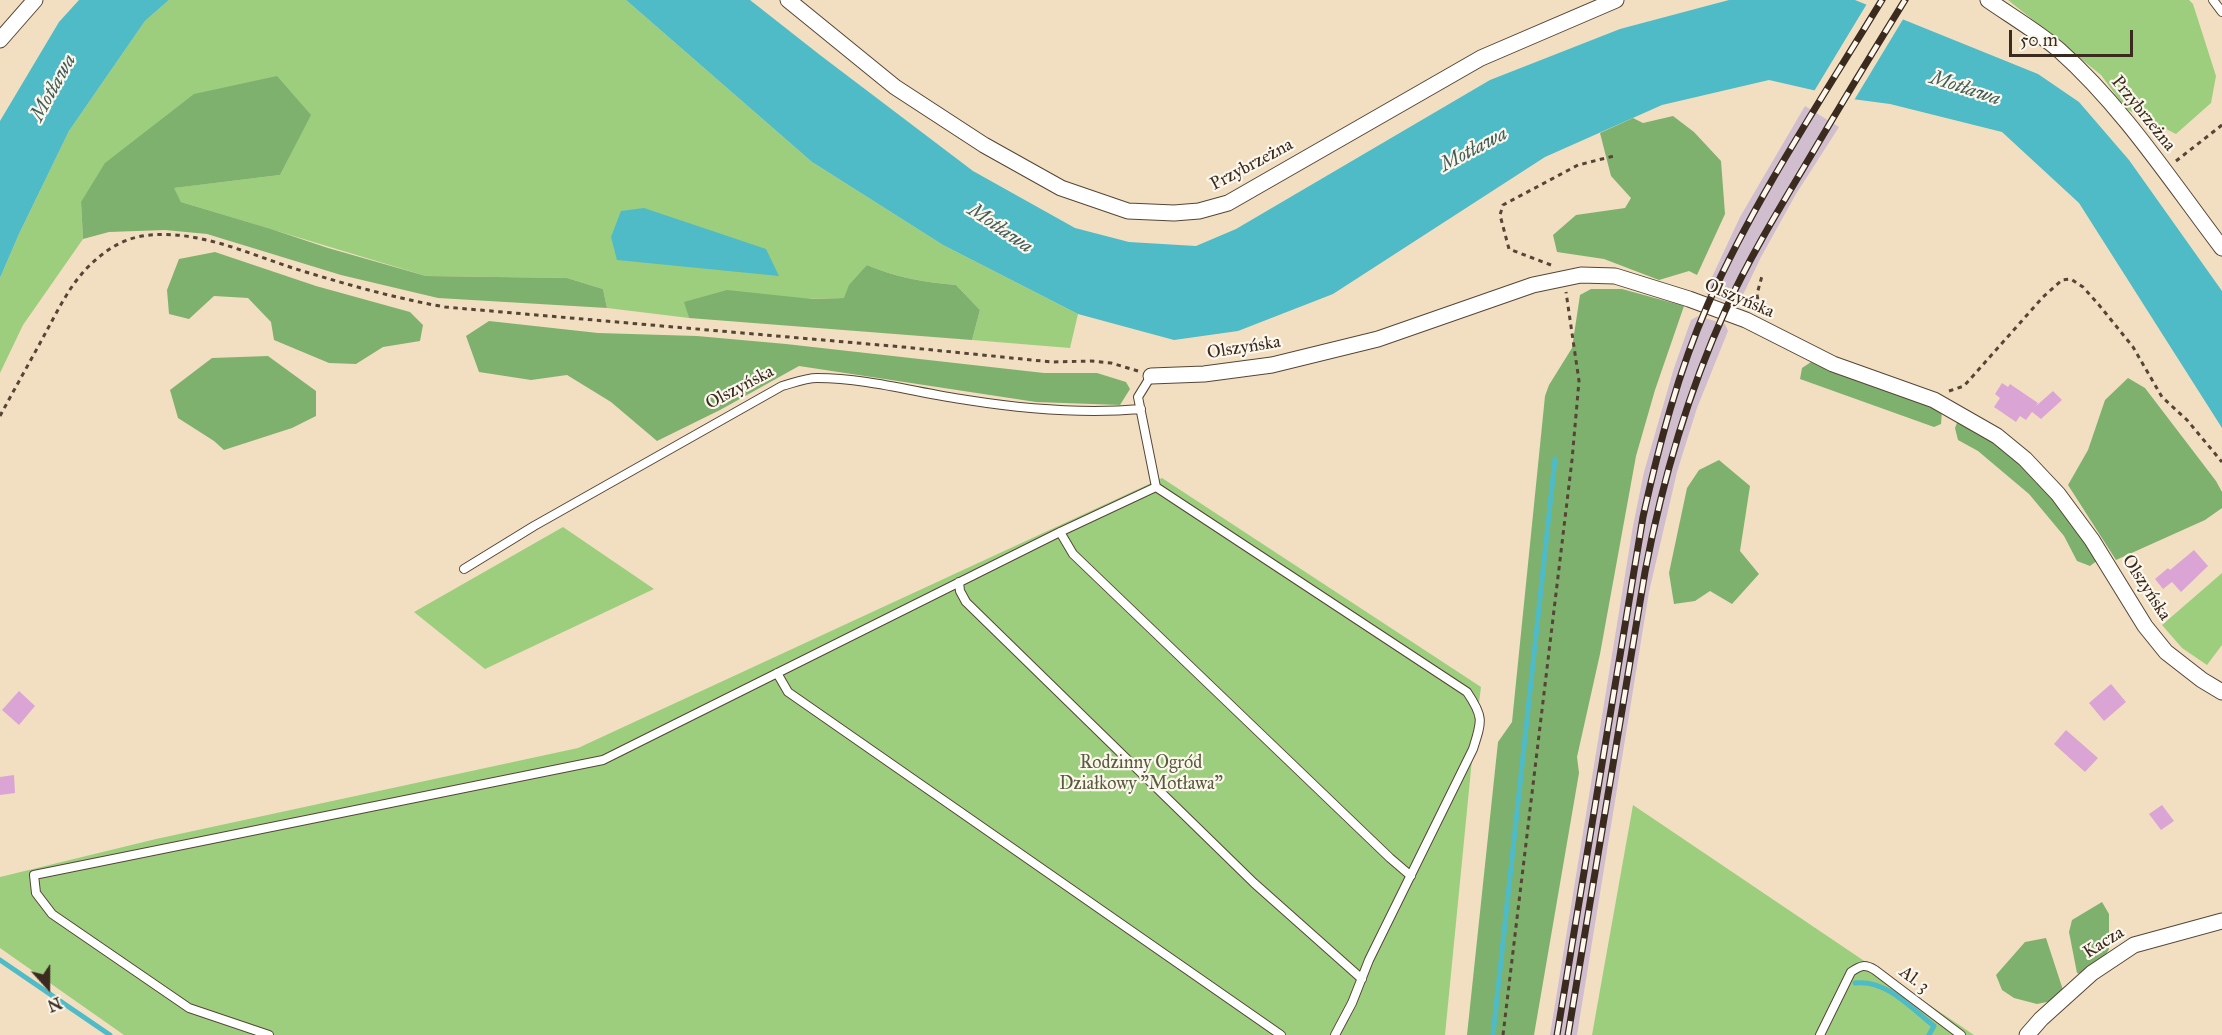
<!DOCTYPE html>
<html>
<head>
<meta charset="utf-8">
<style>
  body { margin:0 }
  #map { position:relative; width:2222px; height:1035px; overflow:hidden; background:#f2dfc1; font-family:"IM FELL Great Primer",serif }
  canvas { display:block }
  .north { position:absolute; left:18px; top:957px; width:60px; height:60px; -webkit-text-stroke:4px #fbf7ec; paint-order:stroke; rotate:159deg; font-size:16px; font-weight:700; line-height:24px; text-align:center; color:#3b2a1e }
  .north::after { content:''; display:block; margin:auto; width:21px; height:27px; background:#3b2a1e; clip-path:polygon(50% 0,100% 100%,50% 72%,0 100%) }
  .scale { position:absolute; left:2009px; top:30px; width:124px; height:27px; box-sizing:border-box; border:3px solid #3b2a1e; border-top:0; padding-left:8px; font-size:18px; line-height:21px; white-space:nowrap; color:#3b2a1e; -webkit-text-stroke:4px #fbf7ec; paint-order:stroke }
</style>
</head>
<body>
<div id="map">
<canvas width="2222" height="1035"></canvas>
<div class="north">N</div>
<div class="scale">50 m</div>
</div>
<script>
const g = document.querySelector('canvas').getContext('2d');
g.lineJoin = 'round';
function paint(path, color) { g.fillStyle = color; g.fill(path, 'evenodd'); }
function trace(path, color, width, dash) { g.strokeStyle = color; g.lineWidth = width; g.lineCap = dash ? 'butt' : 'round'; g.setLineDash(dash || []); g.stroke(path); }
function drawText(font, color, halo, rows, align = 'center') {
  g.font = font + ' "IM FELL Great Primer",serif'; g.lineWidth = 4.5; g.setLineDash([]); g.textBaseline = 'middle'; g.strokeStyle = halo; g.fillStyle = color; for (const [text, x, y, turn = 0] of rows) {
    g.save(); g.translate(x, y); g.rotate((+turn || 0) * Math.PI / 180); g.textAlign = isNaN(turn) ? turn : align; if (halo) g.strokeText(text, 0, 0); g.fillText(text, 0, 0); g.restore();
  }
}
paint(new Path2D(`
  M1805 106 1839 127 1796 194 1761 257 1740 301 1733 304 1707 295 1706 290 1740 217Z
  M1698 316 1725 324 1728 331 1697 408 1677 472 1649 592 1577 1035H1550L1633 526 1644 472 1674 368 1691 320Z`), '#d0bdce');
paint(new Path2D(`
  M169 0H626L812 162 943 245 1078 314 1070 348 972 340 980 310 956 285C923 282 898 278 867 265L845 298 685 302 689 318 607 308 603 289 567 278 426 276 181 202 173 188 280 175 310 115 81 202 83 239 23 325 0 373V278L19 234 69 131 145 21Z
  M2008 0H2189L2193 4 2216 76 2211 103 2176 134 2126 109 2101 75Z
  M1162 478 1481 687 1473 749 1445 1035H124L0 948V877L156 839 578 748Z
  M563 527 654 589 485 669 414 612Z
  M2222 573V645L2207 665 2182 648 2162 625Z
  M1633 805 1974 1035H1592Z`), '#9dce7e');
paint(new Path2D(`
  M277 76 311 115 280 175 174 188 181 202 271 229 328 248 426 276 567 278 603 289 607 308 438 298 341 275 207 234 165 230 109 232 83 239 81 202 105 163 194 94Z
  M1673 116 1694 132 1721 161 1725 214 1697 275 1689 271 1659 280 1604 259 1557 252 1553 235 1576 215 1625 208 1631 198 1611 176 1600 133 1633 118 1643 123Z
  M215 252 316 286 410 312 423 325 420 341 383 347 356 364 329 363 274 340 271 322 248 298 214 296 189 319 169 314 167 290 179 259Z
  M867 265C898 278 923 282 956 285L980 310 972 340 689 318 684 302 727 290 812 299 844 298 849 285Z
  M1591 289H1622L1684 306 1655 390 1636 456 1600 654 1577 757 1579 773 1534 1035H1467L1498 742 1512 722 1545 396 1549 385 1572 348 1580 295Z
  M489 321 598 333 697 336 786 344 1044 373H1097L1126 382 1130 389 1120 405 1036 402 799 366 720 410 657 441 611 402 567 375 531 380 479 372 466 336Z
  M268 356 316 391V416L292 428 224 450 214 441 178 418 170 390 212 358Z
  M1811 362 1942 411 1941 424 1934 427 1800 379 1802 368Z
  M2128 378 2145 388 2216 481 2222 492V508L2205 520 2116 560 2068 485 2088 450 2105 400Z
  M1958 420C2018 453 2061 504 2098 560L2090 566 2077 561 2064 536 2029 494 1978 451 1958 440 1955 428Z
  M1719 460 1750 486 1740 551 1759 574 1732 604 1710 591 1695 601 1674 604 1669 573 1687 488 1699 470Z
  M2102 902 2109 914V949L2104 958 2081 974 2077 973 2069 932 2072 920Z
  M2046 938 2063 990 2052 1001 2037 1004 2014 998 2002 990 1996 975 2025 942Z`), '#7eb16d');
paint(new Path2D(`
  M79 0H169L145 21 69 131 19 234 0 278V121L59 22Z
  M626 0H750L820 55 973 171 1075 228 1129 242 1196 246 1236 229 1490 80 1620 29 1729 0H1855L2038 74 2079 102 2129 160 2222 291V428L2079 203 2002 132 1890 104 1852 99 1769 80 1662 105 1545 157 1333 294 1238 331 1174 340 1078 314 943 245 812 162Z
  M644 208 766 249 779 276 617 260 611 237 621 211Z`), '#4ebbc7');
paint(new Path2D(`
  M1868 2 1905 16 1853 102 1813 93Z`), '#f2dfc1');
trace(new Path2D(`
  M0 960 110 1035
  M1855 983C1886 979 1911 1008 1934 1026L1929 1035
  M1493 1035 1555 459`), '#4ebbc7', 5);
paint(new Path2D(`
  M2002 383 2008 387 2010 384 2038 403 2036 406 2053 391 2062 400 2041 419 2032 412 2026 420 2020 416 2016 422 1994 407 2000 398 1995 394Z
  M2194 550 2208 566 2181 592 2172 582 2163 589 2155 579 2168 568 2170 570Z
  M2111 684 2126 702 2104 721 2089 703Z
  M19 691 35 706 19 725 2 710Z
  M2066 730 2098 758 2085 772 2054 744Z
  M14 775 15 793 0 795V777Z
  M2162 805 2174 821 2161 830 2149 814Z`), '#daa5d4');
const lane = new Path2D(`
  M2213 0 2222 12
  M1151 376 1138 397 1156 487 1467 692C1484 717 1482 721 1473 749L1369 960 1352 1003 1335 1035
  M1060 532 1073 554 1390 858 1411 876
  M464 569 534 526 782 386C793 383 806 378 817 378 868 378 917 393 967 400 1024 409 1083 414 1141 409
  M959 582 960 591 966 602 1254 883 1362 979
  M777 673 788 692 1281 1035
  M269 1035 189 1008 52 914 36 893 34 875 603 760 1060 532 1156 487
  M1820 1035 1851 972C1861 965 1865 964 1875 970L1961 1035`);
const street = new Path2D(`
  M788 0 895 87 984 145 1061 188 1128 211 1174 213 1199 211 1228 203 1481 58 1616 0
  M1988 0C2011 16 2038 32 2059 50 2123 107 2171 181 2222 248
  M0 40 35 0
  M1151 376 1204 374 1272 365 1378 339 1533 285 1581 275 1615 276 1689 299 1746 320 1833 364 1934 400 1997 436 2025 459 2058 494 2092 540 2145 626 2166 652 2202 680 2222 692
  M2027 1035 2041 1019 2092 973 2134 945 2222 921`);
trace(lane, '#564536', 10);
trace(street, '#564536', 17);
trace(new Path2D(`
  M2176 161 2222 125
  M1551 265 1509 249 1500 215 1503 205 1578 165 1614 156
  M1759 308 1757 294 1762 276
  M1949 391 1964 386 2043 297 2062 280 2071 279 2083 287 2099 305 2133 347 2162 397 2187 420 2222 462
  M0 416C15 388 31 360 46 332 58 310 70 285 88 267 103 252 120 240 142 236 195 228 246 253 296 269 345 284 394 298 445 307L903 347 1052 362 1091 361 1111 363 1138 371
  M1503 1035 1572 460 1579 381 1566 292`), '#564536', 3, [4.5, 4.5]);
trace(lane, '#fff', 8);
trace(street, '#fff', 15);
const rail = new Path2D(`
  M1557 1035 1643 517C1659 445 1678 372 1708 304 1756 197 1821 100 1882 0
  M1568 1035 1645 572C1662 482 1687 395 1725 311 1750 256 1782 204 1813 152 1843 101 1874 50 1905 0`);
trace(rail, '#3b2a1e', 7);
trace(rail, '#fbf7ec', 4.5, [14]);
drawText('18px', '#3b2a1e', '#fbf7ec', [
  ["Przybrzeżna",2143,114,51],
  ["Przybrzeżna",1252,165,-28],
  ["Olszyńska",1739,299,23],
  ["Olszyńska",1244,348,-9],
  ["Olszyńska",740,388,-28],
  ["Olszyńska",2146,588,57],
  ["Kacza",2104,943,-32],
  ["Al. 3",1914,980,37]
]);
drawText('18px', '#585b3b', '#fbf7ec', [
  ["Rodzinny Ogród",1141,764],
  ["Działkowy \"Motława\"",1141,785]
]);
drawText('italic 20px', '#425d59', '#fbf7ec', [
  ["Motława",54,88,-61],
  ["Motława",1965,89,18],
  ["Motława",1474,150,-28],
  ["Motława",1000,229,34]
]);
</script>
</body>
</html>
